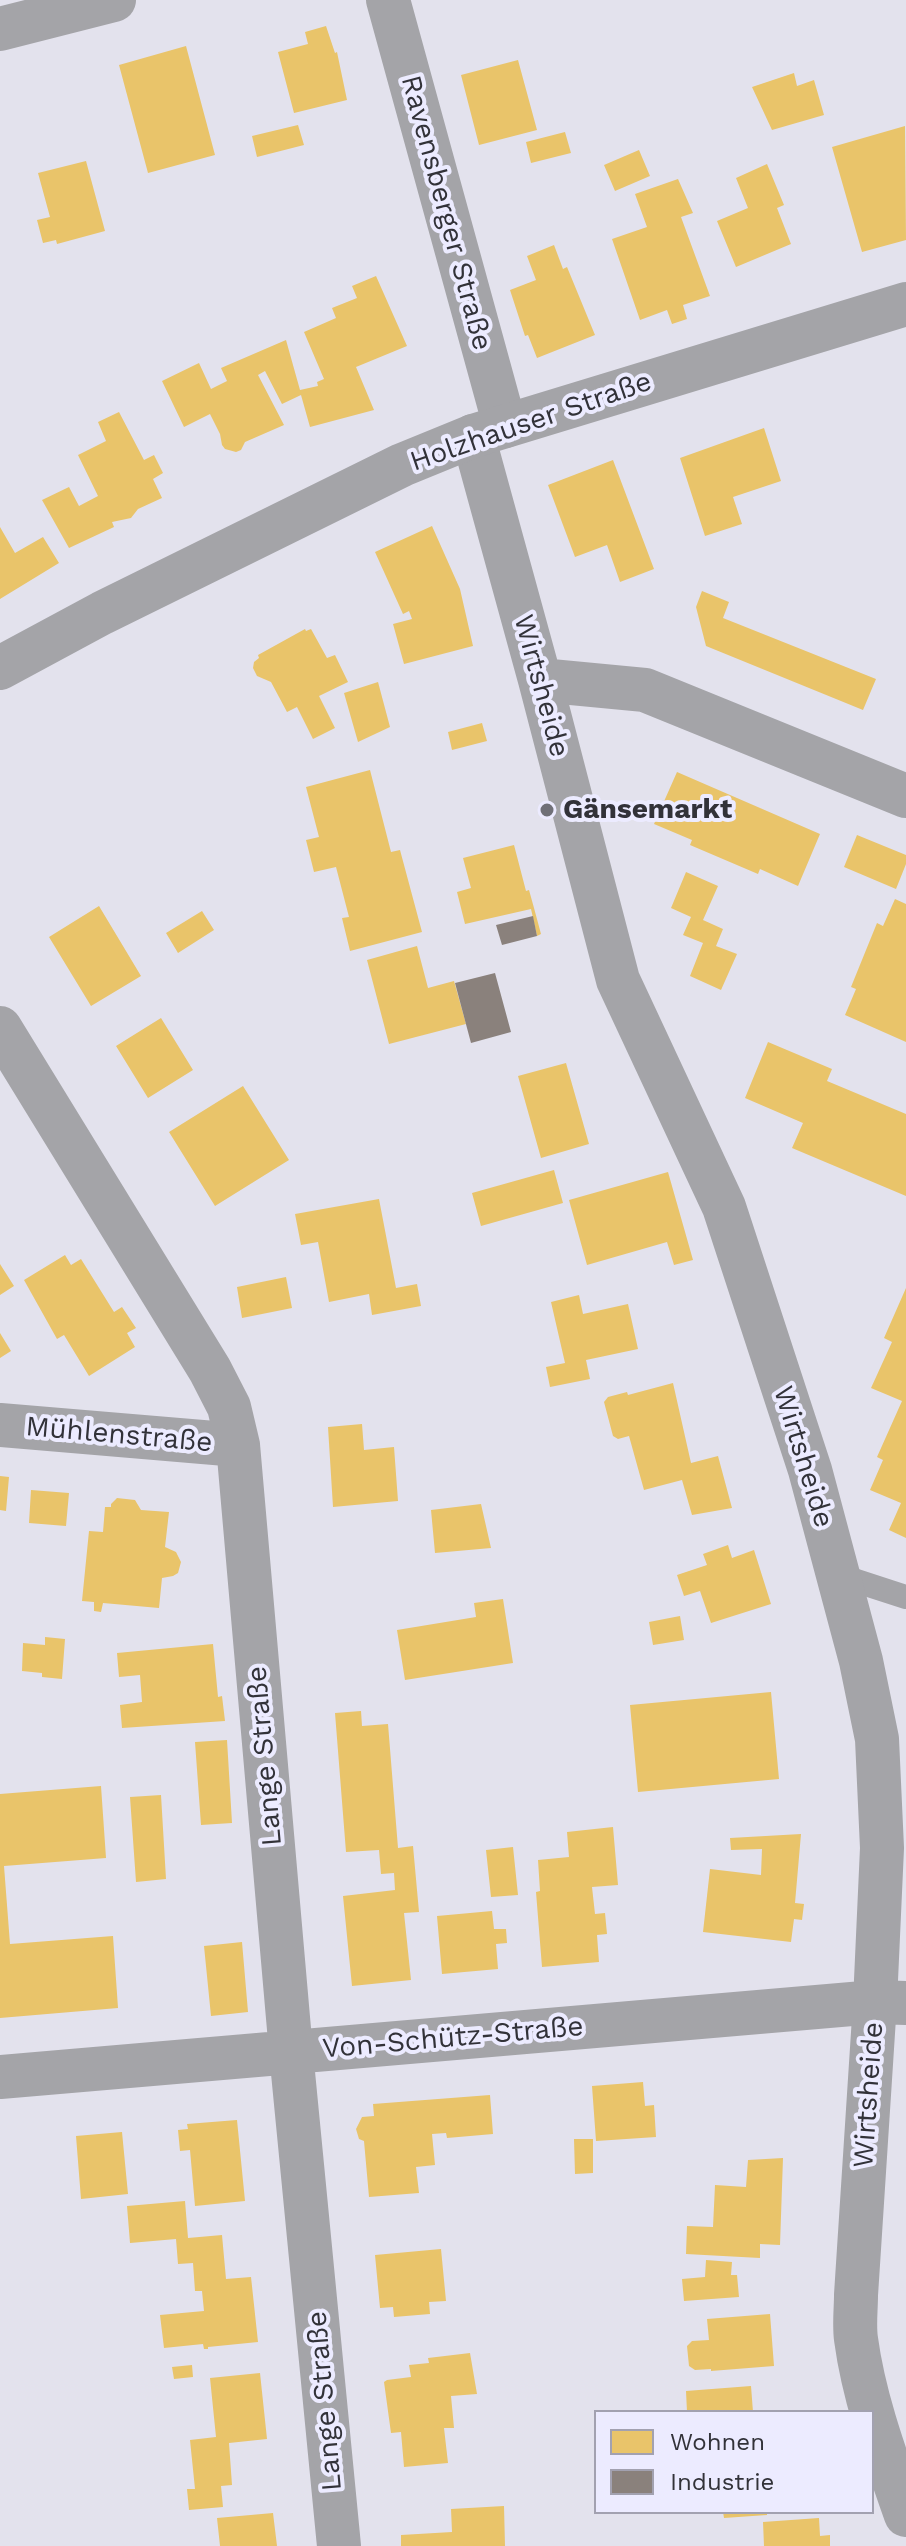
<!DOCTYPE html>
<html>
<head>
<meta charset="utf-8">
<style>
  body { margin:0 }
  #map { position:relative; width:906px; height:2546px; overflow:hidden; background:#e3e2ed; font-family:"Work Sans",sans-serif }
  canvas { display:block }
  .legend { position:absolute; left:594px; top:2410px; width:280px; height:104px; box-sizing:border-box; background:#ecebff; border:2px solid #a2a1b0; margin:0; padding:10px 14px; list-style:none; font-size:24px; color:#323239 }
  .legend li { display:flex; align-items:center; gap:16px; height:40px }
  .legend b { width:40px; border:2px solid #a2a1b0 }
</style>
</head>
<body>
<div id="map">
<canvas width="906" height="2546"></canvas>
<ul class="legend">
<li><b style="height:22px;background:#e9c46a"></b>Wohnen</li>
<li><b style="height:22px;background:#8a817c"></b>Industrie</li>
</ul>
</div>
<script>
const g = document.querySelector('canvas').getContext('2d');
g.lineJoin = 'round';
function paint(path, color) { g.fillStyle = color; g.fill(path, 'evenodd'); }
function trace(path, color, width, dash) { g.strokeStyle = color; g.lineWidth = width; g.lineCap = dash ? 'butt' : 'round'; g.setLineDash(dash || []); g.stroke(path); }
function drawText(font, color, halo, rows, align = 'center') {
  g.font = font + ' "Work Sans",sans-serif'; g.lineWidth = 8; g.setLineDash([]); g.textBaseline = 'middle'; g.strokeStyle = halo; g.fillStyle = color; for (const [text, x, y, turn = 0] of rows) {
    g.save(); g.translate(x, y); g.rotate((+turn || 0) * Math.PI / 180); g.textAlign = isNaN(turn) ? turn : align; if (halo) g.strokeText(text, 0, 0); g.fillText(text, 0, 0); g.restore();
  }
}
paint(new Path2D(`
  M326 26 335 53 337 52 347 100 294 113 278 52 308 44 305 32Z
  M186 46 215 155 148 173 119 65Z
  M518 60 537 130 479 145 461 75Z
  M794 73 797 86 814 80 824 115 772 130 752 87Z
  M298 125 304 145 257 157 252 136Z
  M905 126 906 240 862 252 832 147Z
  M565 132 571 153 531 163 526 142Z
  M639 150 650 176 615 191 604 165Z
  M86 161 105 231 57 244 56 240 43 243 37 220 50 217 38 173Z
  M767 164 784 205 777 208 791 244 736 267 717 221 748 208 736 178Z
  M678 179 693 213 681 217 710 296 683 305 687 319 672 324 667 310 640 320 612 239 647 227 635 194Z
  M554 245 563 269 567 267 595 335 537 358 528 335 525 336 510 290 536 280 527 256Z
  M376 276 407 346 356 367 374 410 310 427 301 395 282 404 265 371 258 375 284 425 245 442 241 450 236 452 225 449 222 445 220 434 210 414 184 427 162 381 199 363 211 389 227 381 221 368 286 340 300 390 318 386 317 382 324 379 304 332 336 318 332 308 357 298 352 286Z
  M119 412 144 460 154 455 163 473 153 479 162 498 138 509 131 518 112 522 114 527 69 548 42 500 69 487 79 506 98 496 78 455 106 441 98 422Z
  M764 428 781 481 733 497 742 524 705 536 680 458Z
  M613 460 654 569 620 582 607 545 575 557 548 485Z
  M432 526 460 589 473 646 404 664 393 624 412 619 409 611 403 614 375 552Z
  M0 527 15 553 43 537 59 563 0 599Z
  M702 591 729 602 723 618 876 679 863 710 706 646 696 607Z
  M305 629 306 631 311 629 327 658 335 655 348 682 319 696 335 728 313 739 297 707 287 712 271 682 257 676 253 668 254 662 259 658 258 655Z
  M378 682 390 727 358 742 344 693Z
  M482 723 487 741 452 750 448 732Z
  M370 770 391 852 400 850 422 932 350 951 342 918 349 917 336 867 314 872 306 840 319 837 306 787Z
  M677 772 820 834 798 886 760 869 758 874 690 845 692 840 654 824Z
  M857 835 906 855V864L896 889 844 867Z
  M514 845 526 891 529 890 534 908 541 934 537 936 531 909 465 924 457 892 471 888 463 858Z
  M686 872 718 886 703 920 723 929 716 946 737 954 721 990 690 976 703 943 683 935 691 917 671 908Z
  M895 899 906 904V1042L845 1015 856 989 851 987 877 923 883 926Z
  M99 906 141 976 91 1006 49 937Z
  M202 911 214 930 178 953 166 933Z
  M417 946 428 988 454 981 466 1024 389 1044 367 960Z
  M161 1018 193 1070 148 1098 116 1046Z
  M768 1042 832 1069 827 1081 906 1114V1196L792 1148 803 1123 745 1098Z
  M566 1063 589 1144 541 1158 518 1076Z
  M243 1086 289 1160 215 1206 169 1132Z
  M554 1170 563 1203 481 1226 472 1193Z
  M668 1172 693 1260 674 1265 667 1242 587 1265 569 1200Z
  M379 1199 396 1288 417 1284 421 1306 372 1315 369 1294 329 1302 318 1242 301 1245 295 1214Z
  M65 1255 71 1265 81 1259 114 1312 122 1307 136 1328 127 1333 135 1347 89 1376 64 1335 57 1339 24 1280Z
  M0 1264 14 1286 0 1295Z
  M286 1277 292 1308 242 1318 237 1287Z
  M906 1288V1538L889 1530 901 1503 870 1490 883 1460 877 1457 902 1401 871 1388 892 1342 884 1338Z
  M579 1295 583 1314 628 1304 638 1349 586 1360 590 1379 550 1387 546 1367 565 1363 551 1302Z
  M0 1333 11 1351 0 1358Z
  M673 1383 691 1463 718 1456 732 1508 692 1515 682 1480 644 1490 629 1436 618 1439 613 1436 604 1402 608 1397 627 1392 628 1395Z
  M362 1424 364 1450 394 1447 398 1501 333 1507 328 1427Z
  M0 1476 9 1477 6 1511 0 1510Z
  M31 1490 69 1493 66 1526 29 1523Z
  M117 1498 135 1500 141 1510 169 1512 165 1547 176 1552 181 1562 178 1573 173 1576 162 1578 159 1608 103 1603 101 1612 94 1611V1602L82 1601 89 1531 103 1532 105 1507H111V1504Z
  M481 1504 491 1548 435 1553 431 1510Z
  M728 1545 732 1558 754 1550 771 1604 711 1623 700 1591 684 1596 677 1575 707 1565 703 1554Z
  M503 1599 513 1663 405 1680 397 1630 476 1617 474 1603Z
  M680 1616 684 1640 653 1645 649 1622Z
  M45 1637 65 1639 62 1679 42 1677V1673L22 1671 23 1643 45 1645Z
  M213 1644 218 1697 222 1696 225 1721 122 1728 120 1705 142 1702 140 1675 119 1677 117 1653Z
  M771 1692 779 1779 638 1792 630 1705Z
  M361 1711 362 1726 388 1724 398 1848 413 1846 419 1912 404 1913 411 1980 352 1986 343 1896 395 1890 394 1873 381 1874 379 1850 346 1852 335 1713Z
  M227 1740 232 1823 201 1825 195 1742Z
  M101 1786 106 1858 4 1866 10 1944 113 1936 118 2008 0 2018V1794Z
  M161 1795 166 1879 136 1882 130 1797Z
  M613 1827 618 1885 592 1887 595 1914 605 1913 607 1934 597 1935 599 1962 542 1967 536 1892 540 1891 538 1860 569 1857 567 1832Z
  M801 1834 795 1903 804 1904 802 1920 794 1919 791 1942 703 1932 710 1869 761 1875 762 1849 731 1850 730 1838Z
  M513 1847 518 1895 491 1897 486 1850Z
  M492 1911 494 1929H506L507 1943 496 1944 498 1969 442 1974 437 1916Z
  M242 1942 248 2012 211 2016 204 1946Z
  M643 2082 645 2106 654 2105 656 2137 596 2141 592 2086Z
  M490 2095 493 2134 447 2138 446 2133 432 2134 435 2165 416 2167 419 2193 369 2197 364 2141 359 2139 356 2129 362 2117 374 2116 373 2104Z
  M237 2120 245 2201 195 2206 190 2150 180 2151 178 2130 188 2129 187 2124Z
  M122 2132 128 2194 81 2199 76 2136Z
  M574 2139H593V2173L575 2174Z
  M783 2158 780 2245 760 2244V2258L686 2254 687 2226 713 2227 715 2185 746 2187 748 2160Z
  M185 2201 188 2238 222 2235 226 2279 251 2277 258 2342 208 2347V2349H204L203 2344 164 2348 160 2315 204 2311 202 2291H195L193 2263 178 2264 176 2239 130 2243 127 2206Z
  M441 2249 446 2301 429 2302 430 2314 394 2317 393 2307 380 2308 375 2255Z
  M706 2260 732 2262 731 2275H737L739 2297 684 2301 682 2279 705 2277Z
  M770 2314 774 2366 711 2371V2369L695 2370 689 2366 687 2346 692 2341 709 2340 707 2319Z
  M470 2353 477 2394 451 2396 454 2428H444L448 2463 404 2467 401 2432 391 2433 384 2382 387 2380 411 2377 409 2365 429 2363 428 2358Z
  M192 2365 193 2377 174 2379 172 2367Z
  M260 2373 267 2439 229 2443 232 2485 221 2486 223 2507 189 2510 187 2489H195L190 2440 216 2437 210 2378Z
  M751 2386 753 2412H687L686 2391Z
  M504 2506 505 2546H401V2535L452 2532 451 2509Z
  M723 2512H767V2515L724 2518Z
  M273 2513 277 2546H220L217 2518Z
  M819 2518 820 2536 830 2535V2546H764L763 2522Z`), '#e9c46a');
paint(new Path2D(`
  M533 916 537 936 502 945 496 925Z
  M495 973 511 1032 471 1043 455 983Z`), '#8a817c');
trace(new Path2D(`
  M838 1575 906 1597`), '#a4a4a8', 24);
trace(new Path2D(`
  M388 0 505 426
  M0 29 114 0
  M473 436 540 680 618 980 724 1207 810 1470 861 1661 877 1739 882 1848 875 2002 856 2295C856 2309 854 2325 856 2339 864 2399 886 2458 906 2515
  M540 680 645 690 906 796
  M0 1028 210 1370 229 1407 238 1445 291 2052 339 2546
  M0 1425 238 1445
  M0 2077 875 2002 906 2003`), '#a4a4a8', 44);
trace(new Path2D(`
  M0 668 102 613 402 465 473 436 906 304`), '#a4a4a8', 44);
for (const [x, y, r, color] of [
  [547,810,8,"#707078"]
]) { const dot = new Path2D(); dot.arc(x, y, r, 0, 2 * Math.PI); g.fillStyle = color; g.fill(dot); trace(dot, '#ecebff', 3); }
drawText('28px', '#323239', '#ecebff', [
  ["Ravensberger Straße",446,213,75],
  ["Holzhauser Straße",531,422,-19],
  ["Wirtsheide",541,686,75],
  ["Mühlenstraße",119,1435,5],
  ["Wirtsheide",803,1457,73],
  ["Lange Straße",265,1756,-95],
  ["Von-Schütz-Straße",453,2038,-5],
  ["Wirtsheide",869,2095,-86],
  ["Lange Straße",325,2401,-95]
]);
drawText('bold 28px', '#323239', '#ecebff', [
  ["Gänsemarkt",563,810]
], 'left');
</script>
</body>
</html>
